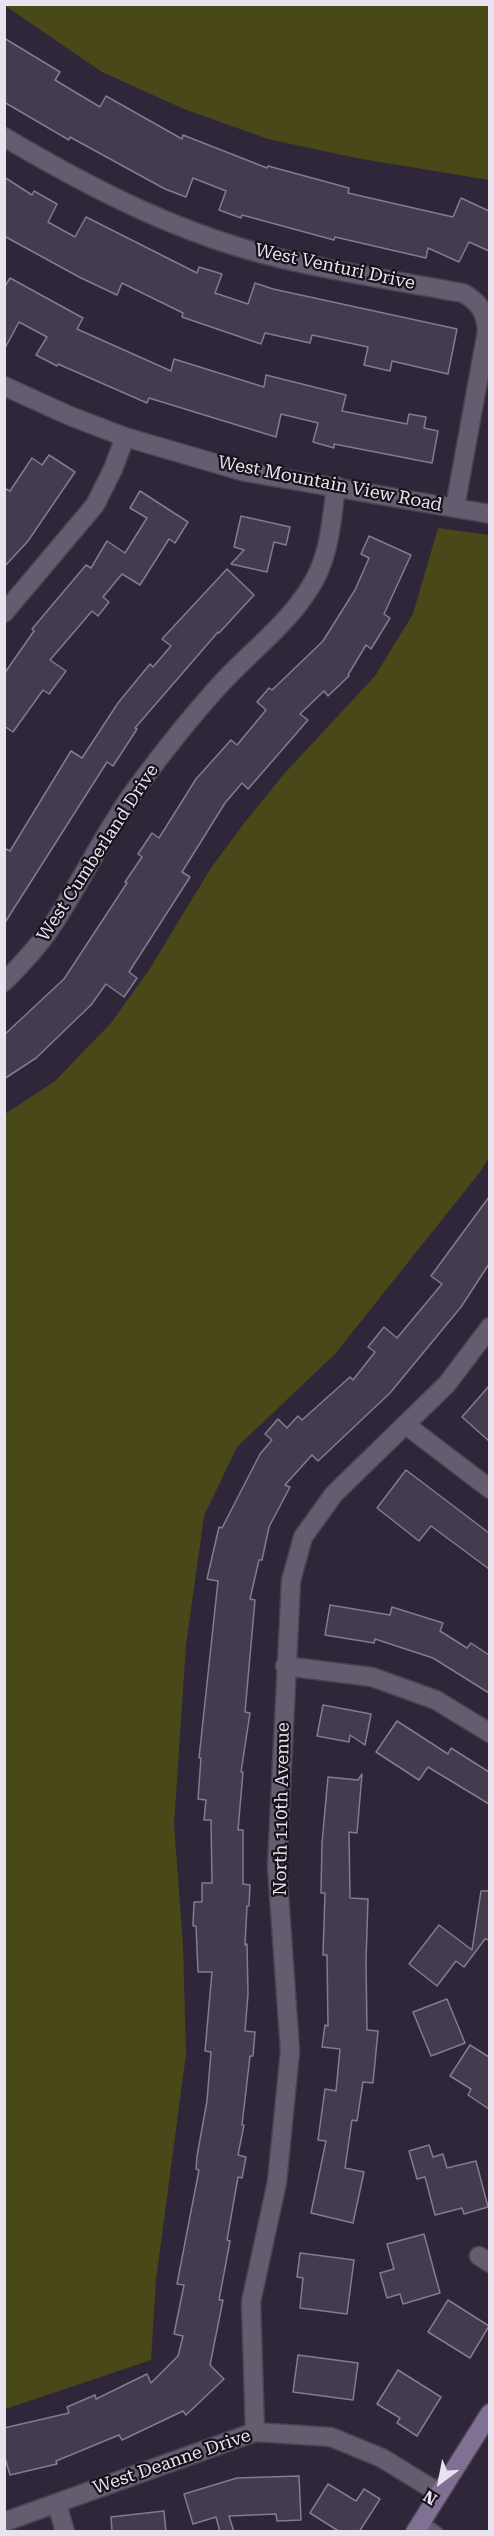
<!DOCTYPE html>
<html>
<head>
<meta charset="utf-8">
<style>
  body { margin:0 }
  #map { position:relative; width:494px; height:2536px; overflow:hidden; background:#2f2739; font-family:"Roboto Serif",serif }
  canvas { display:block }
  .frame { position:absolute; inset:0; border:6px solid #e8e3ef; pointer-events:none }
  .north { position:absolute; left:410px; top:2452px; width:60px; height:60px; -webkit-text-stroke:4px #15121a; paint-order:stroke; rotate:212deg; font-size:16px; font-weight:700; line-height:24px; text-align:center; color:#e8e3ef }
  .north::after { content:''; display:block; margin:auto; width:21px; height:27px; background:#e8e3ef; clip-path:polygon(50% 0,100% 100%,50% 72%,0 100%) }
</style>
</head>
<body>
<div id="map">
<canvas width="494" height="2536"></canvas>
<div class="frame"></div>
<div class="north">N</div>
</div>
<script>
const g = document.querySelector('canvas').getContext('2d');
g.lineJoin = 'round';
function paint(path, color) { g.fillStyle = color; g.fill(path, 'evenodd'); }
function trace(path, color, width, dash) { g.strokeStyle = color; g.lineWidth = width; g.lineCap = dash ? 'butt' : 'round'; g.setLineDash(dash || []); g.stroke(path); }
function drawText(font, color, halo, rows, align = 'center') {
  g.font = font + ' "Roboto Serif",serif'; g.lineWidth = 4.5; g.setLineDash([]); g.textBaseline = 'middle'; g.strokeStyle = halo; g.fillStyle = color; for (const [text, x, y, turn = 0] of rows) {
    g.save(); g.translate(x, y); g.rotate((+turn || 0) * Math.PI / 180); g.textAlign = isNaN(turn) ? turn : align; if (halo) g.strokeText(text, 0, 0); g.fillText(text, 0, 0); g.restore();
  }
}
paint(new Path2D(`
  M4 5H489V180L356 158 268 139 184 109 102 72Z
  M438 528 489 535V1157L480 1172 335 1354 237 1447 204 1516 186 1645 174 1824 183 1945 186 2054 156 2280 151 2360 5 2409V1114L55 1081 111 1023 149 970 211 868 245 822 284 774 375 676 413 614Z`), '#484819');
const building = new Path2D(`
  M4 38 60 72 55 80 100 107 106 96 182 139 183 135 267 168 268 166 349 188 348 193 453 217 461 198 489 211V251L469 242 459 262 428 248 426 258 335 237 334 240 242 215 241 218 219 210 226 191 193 178 186 197 165 189 70 137 69 140 4 102Z
  M4 177 32 195 34 191 57 204 48 222 75 237 86 217 197 273 199 267 222 274 215 293 248 304 255 283 273 289 457 329 448 374 392 361 390 371 364 365 368 347 312 335 310 343 265 333 261 344 182 317 183 313 122 283 117 295 81 278 4 236Z
  M10 278 83 318 77 329 171 371 174 359 264 387 266 375 346 395 342 411 407 424 409 414 426 417 424 428 438 431 432 463 334 444V448L313 442 318 423 281 414 276 437 149 398 147 403 58 364 57 366 36 355 47 337 19 322 4 350V288Z
  M49 455 75 472 28 541 4 567V488L10 491 32 458 42 465Z
  M140 491 188 522 175 543 169 539 140 585 122 574 103 597 109 602 98 616 92 611 50 660 66 671 49 694 43 690 13 732 4 726V674L34 631 32 629 86 565 91 568 107 541 125 553 147 518 130 508Z
  M241 516 290 527 286 545 274 542 267 572 231 564 244 550 234 547Z
  M369 536 411 555 384 614 390 618 371 649 366 645 348 675 349 676 328 696 324 691 300 714 308 720 248 789 242 783 225 803 182 872 190 877 129 972 137 978 124 997 106 984 91 1005 36 1058 4 1079V1035L64 979 127 883 125 882 142 857 138 854 152 833 159 838 196 779 231 740 237 745 266 710 257 702 269 688 272 690 323 641 355 590 369 558 361 554Z
  M227 569 254 595 219 633 218 632 135 728 137 729 113 766 107 762 4 924V848L10 851 71 751 82 758 118 703 150 664 153 667 171 646 162 639Z
  M489 1197V1264L461 1307 390 1393 318 1461 312 1455 285 1485 290 1487 269 1527 262 1560H259L250 1599 255 1600 245 1712 250 1713 241 1772H243L238 1830H243V1884L250 1885 249 1906H247L245 1945 247 1944 248 1994 245 2031 255 2032 253 2056H250L242 2125H244L238 2155 246 2157 242 2178 238 2177 227 2240 230 2241 219 2300H223L210 2365 224 2379 186 2415 183 2411 122 2440 119 2435 56 2461 57 2464 10 2475 4 2454V2428L69 2413 67 2407 95 2395 96 2399 147 2374 151 2383 178 2356 183 2336 174 2334 184 2285 177 2284 199 2170 196 2169 197 2156 207 2101 211 2052 205 2051 212 1972H198L196 1926H193L194 1902H202V1883H212L211 1820H204L206 1800 198 1799 201 1758H199L218 1581 207 1579 219 1527 222 1528 260 1454 272 1440 265 1434 278 1419 287 1428 298 1416 302 1420 350 1377 353 1380 375 1352 368 1347 384 1327 397 1338 442 1284 431 1276Z
  M489 1386V1441L462 1417Z
  M406 1470 489 1533V1569L431 1526 419 1541 377 1508Z
  M330 1605 390 1615 392 1607 443 1623 440 1631 467 1648 471 1643 489 1655V1693L433 1658 375 1639 374 1643 325 1635Z
  M323 1705 371 1714 365 1745 350 1735 349 1742 317 1736Z
  M397 1721 448 1754 451 1748 489 1772V1804L428 1767 419 1780 376 1752Z
  M362 1774 357 1833 349 1832 350 1898 368 1899 366 1961 367 2030 378 2031 373 2083 363 2082 357 2121 352 2120 345 2168 364 2172 353 2223 311 2213 326 2141 318 2140 325 2089 336 2091 340 2049 322 2047 325 2025 328 2026 327 1955H323L325 1893H321L322 1843 328 1777 358 1780Z
  M481 1891H489V1940L485 1939 464 1967 456 1961 437 1986 409 1964 439 1925 472 1950Z
  M447 1999 465 2043 431 2056 413 2012Z
  M470 2045 489 2057V2109L468 2095 471 2089 450 2076Z
  M429 2145 433 2157 443 2154 447 2168 476 2161 488 2207 464 2214 462 2208 435 2215 425 2177 417 2179 409 2151Z
  M424 2234 440 2293 403 2304 400 2294 387 2298 380 2273 394 2269 387 2244Z
  M300 2253 354 2260 347 2314 300 2308 303 2278 297 2277Z
  M448 2300 489 2326 470 2358 428 2332Z
  M298 2355 358 2363 353 2400 293 2392Z
  M398 2370 441 2397 417 2436 397 2423 400 2418 377 2404Z
  M299 2476 301 2520 277 2521 276 2514 229 2516 234 2532H220L216 2517 193 2524 184 2494 237 2478Z
  M328 2484 356 2501 364 2489 380 2499 359 2532H340L310 2513Z
  M164 2511 166 2532H112L111 2517Z`);
paint(building, '#443b4f');
trace(building, '#847b90', 1.5);
const lane = new Path2D(`
  M422 2521 438 2532`);
const street = new Path2D(`
  M4 137C92 189 183 236 283 259 342 273 403 282 463 293 479 302 486 312 487 331L455 507
  M4 386 70 416 125 437 245 472 490 514
  M4 613 95 505 113 469 125 437
  M4 982C21 965 38 947 52 926 81 882 104 833 135 790 160 756 190 718 218 687 250 651 292 622 315 579 330 551 332 517 336 486
  M406 1425 490 1489
  M285 1666 372 1677 436 1700 490 1733
  M479 2256 490 2263
  M255 2432 251 2302 277 2182 290 2051 277 1866 291 1581 303 1537 334 1494 447 1384 490 1327
  M57 2504 65 2532
  M4 2522 255 2432 331 2437 382 2458 439 2493`);
const secondary = new Path2D(`
  M415 2532 490 2413`);
trace(lane, '#494352', 12);
trace(street, '#494352', 21);
trace(secondary, '#494352', 21);
trace(lane, '#655c70', 9);
trace(street, '#655c70', 18);
trace(secondary, '#807093', 18);
drawText('18px', '#e8e3ef', '#15121a', [
  ["West Venturi Drive",335,267,12],
  ["West Mountain View Road",330,484,11],
  ["West Cumberland Drive",98,853,-57],
  ["North 110th Avenue",282,1809,-89],
  ["West Deanne Drive",172,2462,-19]
]);
</script>
</body>
</html>
